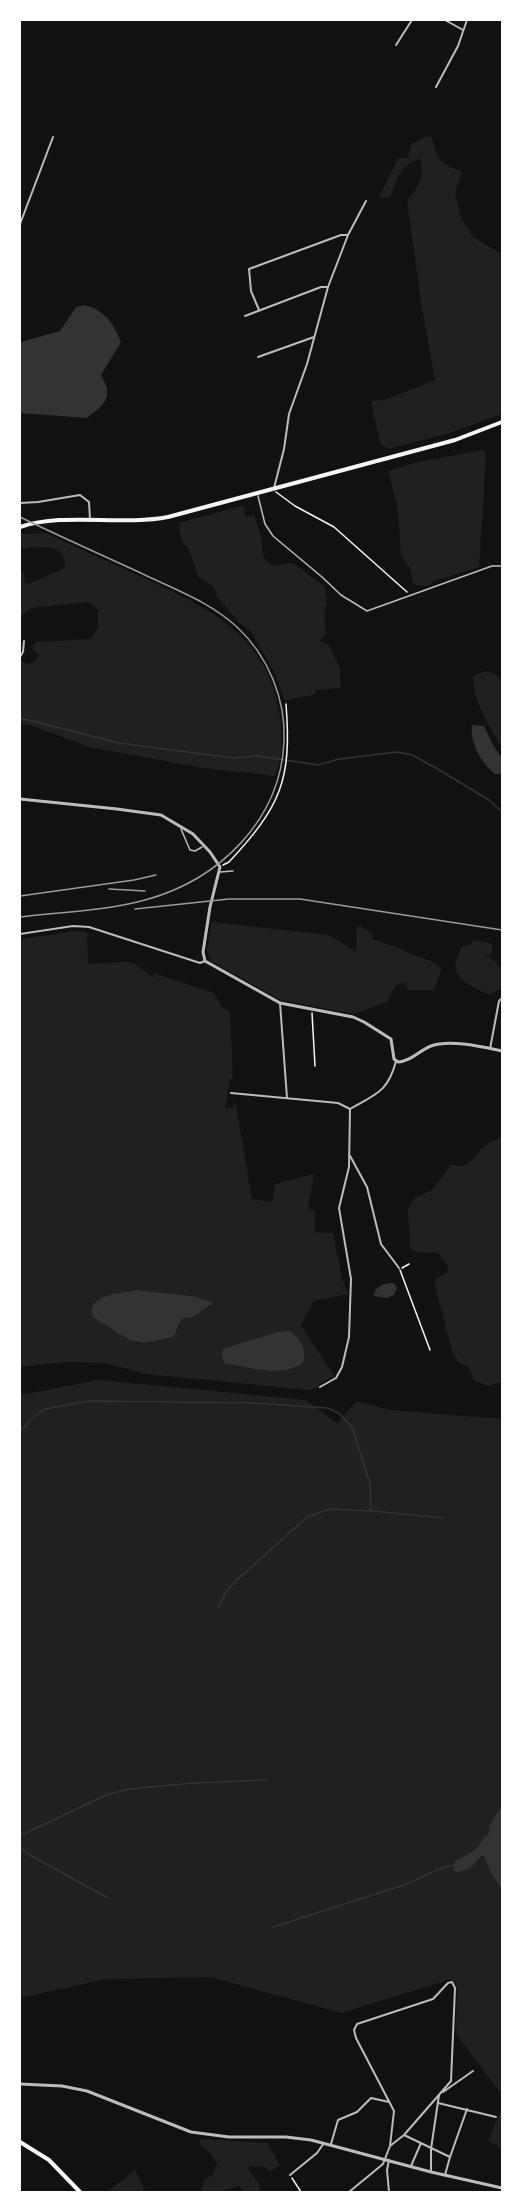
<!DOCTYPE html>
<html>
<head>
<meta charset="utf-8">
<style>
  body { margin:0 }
  #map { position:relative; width:522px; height:2212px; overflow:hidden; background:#111; font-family:"Golos Text",sans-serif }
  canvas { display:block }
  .frame { position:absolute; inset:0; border:21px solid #fff; pointer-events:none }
</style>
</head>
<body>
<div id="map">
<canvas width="522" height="2212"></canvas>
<div class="frame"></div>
</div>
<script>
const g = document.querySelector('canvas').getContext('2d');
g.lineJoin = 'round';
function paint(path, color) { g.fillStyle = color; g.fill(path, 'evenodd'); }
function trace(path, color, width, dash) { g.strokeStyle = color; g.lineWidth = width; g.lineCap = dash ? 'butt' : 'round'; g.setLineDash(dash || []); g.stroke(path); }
paint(new Path2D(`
  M428 136 432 137C437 159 439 164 462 171L455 193 461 218 473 237 500 253 502 256V414L450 433 387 449 380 442 371 401 384 400 435 380 421 303 407 200C418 189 426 173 420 159 400 163 396 181 390 198L379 197 398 158H408L411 144Z
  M482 450 485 451 486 455 479 567 435 581 428 586 414 585 409 567 401 555 398 509 388 471 414 463Z
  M241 506 245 507 244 513 246 517 254 516 262 539V551L266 561 274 566 293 563 325 587 327 605 324 613 326 631 325 635 320 640 330 646 340 669 341 688 316 690 314 695 284 700 275 673 250 630 241 624 217 597C216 583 208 585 198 577L188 547 184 545 180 534 179 523Z
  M46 533C78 548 110 563 142 577 210 609 269 635 280 717 282 735 283 759 275 776L203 768 89 747 33 726 20 724V660L27 664 34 662 39 654 32 650 35 642 91 639 98 627V610L88 602 31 608 20 618V570L24 573 25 583 29 584 59 571 65 566C66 541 35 547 20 549V534Z
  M486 671 493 673 502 681V748C491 727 472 701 473 676Z
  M212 922 329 935 356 952 357 927 360 925 373 936 372 939 392 946 393 945 406 952 431 961 442 969 434 990H408L404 982 395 986 387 1002 354 1014 280 1000 211 961 207 951Z
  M77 931 87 932 88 964 127 962 136 964 153 978 154 973 214 993 222 1007 230 1012 233 1078 230 1080 225 1107 233 1108 235 1099 252 1199 272 1202 275 1184 314 1174 308 1208 315 1212 314 1232 333 1233 342 1278 348 1294 314 1301 301 1325 334 1376 319 1384V1387L310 1390 145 1374 104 1363 68 1362 20 1367V939ZM137 1290 193 1296 211 1302V1307L182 1319 179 1328C168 1332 155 1342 144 1343 121 1346 107 1316 96 1301L118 1293Z
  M474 940 493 944 491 955H485L494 960 502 971V988L490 995C479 990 454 980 455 965 455 960 460 952 462 947L471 944Z
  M502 1136V1204L501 1210 502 1213V1382L488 1386 474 1381 469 1367 459 1363 452 1351 435 1285V1280L447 1272 448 1267 438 1253 417 1252 410 1248 408 1209 414 1198 432 1190 450 1166 453 1165C468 1169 472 1160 481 1149 487 1143 496 1141 502 1136Z
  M99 1380 306 1400 337 1423 356 1401 390 1410 502 1419V1805L489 1826 488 1837 476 1851 481 1856H484L490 1871 502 1890V2095L456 2034 457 1989 452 1979 341 2013 210 1977 107 1979 20 1998V1395Z
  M502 2108V2151L496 2145 488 2141Z
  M201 2139 267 2143 280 2165 270 2172 265 2167 249 2166 248 2169 258 2182 261 2192H243L239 2186 220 2192H201L205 2179 213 2175 217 2163 211 2154 199 2143Z
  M135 2170 146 2192H107Z`), '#202020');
paint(new Path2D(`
  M84 305C104 309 114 324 121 342L101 375C103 380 107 384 107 390 109 404 96 410 87 418L20 413V342L60 331 76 307Z
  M472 725 484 726 493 745 502 758 501 774H495C482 764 469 742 472 725Z
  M390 1283H394L397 1288 394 1295 387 1298 374 1296C374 1287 382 1285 390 1283Z
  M137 1290 193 1296 212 1302 213 1304 192 1317 182 1319 173 1337 144 1343 131 1341 93 1317C85 1294 122 1293 137 1290Z
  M290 1331C301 1341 307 1348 303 1363 280 1378 249 1367 224 1363L222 1356 223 1349 277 1332Z
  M502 1805V1890L490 1871 484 1856H481L470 1869 457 1872 453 1870 455 1861C470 1853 477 1852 485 1836H488L489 1826Z`), '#333');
trace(new Path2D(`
  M20 718 119 743 233 758 258 756 318 765 339 759 397 752 412 755 436 768 489 800 502 812
  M20 1432 31 1419 45 1409 89 1401 254 1403 327 1408 339 1413 352 1427 370 1483 371 1511 330 1509 307 1517 237 1580 226 1592 218 1608
  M373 1511 443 1518
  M20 1834 26 1833 106 1795 129 1789 194 1783 267 1780
  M20 1847 30 1855 108 1898
  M273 1927 404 1885 442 1868 455 1865`), '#333', 1.5);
trace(new Path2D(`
  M276 492 295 506 334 527 407 592
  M223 865 229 862C281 806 292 780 286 704
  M312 1013 315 1066
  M402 1268 409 1264
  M400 1270 430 1350
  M292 2178 301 2192`), '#f5f5f5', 1.5);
trace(new Path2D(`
  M258 496 265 524 273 536 322 577 341 595 367 611 492 566H502
  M181 829 190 850 195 851 202 847
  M220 872 233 871`), '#bcbcbc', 1.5);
trace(new Path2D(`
  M445 20 463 30
  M396 45 412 20
  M436 87 458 46 467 20
  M20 224 53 137
  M259 310 251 291 249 269 341 235H347
  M245 316 321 287H328
  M258 357 314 337
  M274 488 284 449 289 414 307 364 328 287 348 235 366 201
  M20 503 38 502 80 495 89 502 90 519
  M20 657 23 652 24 641
  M20 934 73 926 89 927 200 963 205 961
  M280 1003 287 1098
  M490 1049 499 1001 502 998
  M231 1093 338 1103 350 1109C376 1094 388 1092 396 1061
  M349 1154 367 1187 381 1244 399 1268
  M320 1387 336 1378 342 1367 349 1337 351 1279 339 1208 349 1167 350 1109
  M443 2092 473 2071
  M438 2103 496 2117
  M404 2135 450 2157 467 2109
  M331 2144 338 2120 357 2112 371 2098 389 2102
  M389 2160 387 2170 389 2192
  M411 2166 421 2143
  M431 2172V2149L439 2095
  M290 2175 317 2153 324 2143
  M445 2175 450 2157
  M349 2192 383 2164 390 2146 404 2135 451 2081 455 1988 452 1982 448 1983 433 1999 357 2024 354 2030 356 2038 394 2111 390 2146`), '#bcbcbc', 2);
trace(new Path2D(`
  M20 799 117 809 161 815 193 834 210 852 220 867 210 907 203 952 205 961 280 1003 353 1017 364 1022 391 1039 394 1059 398 1062C410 1062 420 1050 431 1046 450 1039 483 1047 502 1051
  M20 2084 62 2086 87 2091 191 2132 229 2137H286L311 2140 431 2172 502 2188`), '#bcbcbc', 3);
trace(new Path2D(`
  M20 527C64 512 121 526 168 517L455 440 502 422`), '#f5f5f5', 4);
trace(new Path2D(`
  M20 2142 49 2160 80 2192`), '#f5f5f5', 4);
trace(new Path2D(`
  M20 517C61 537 102 555 143 574 176 590 210 602 237 627 268 656 286 699 284 741 281 820 219 880 145 900 105 911 61 912 20 917
  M109 889 145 891
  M20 896 134 880 156 875
  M135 909 229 899H300L502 930`), '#9a9a9a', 1.5);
</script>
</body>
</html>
